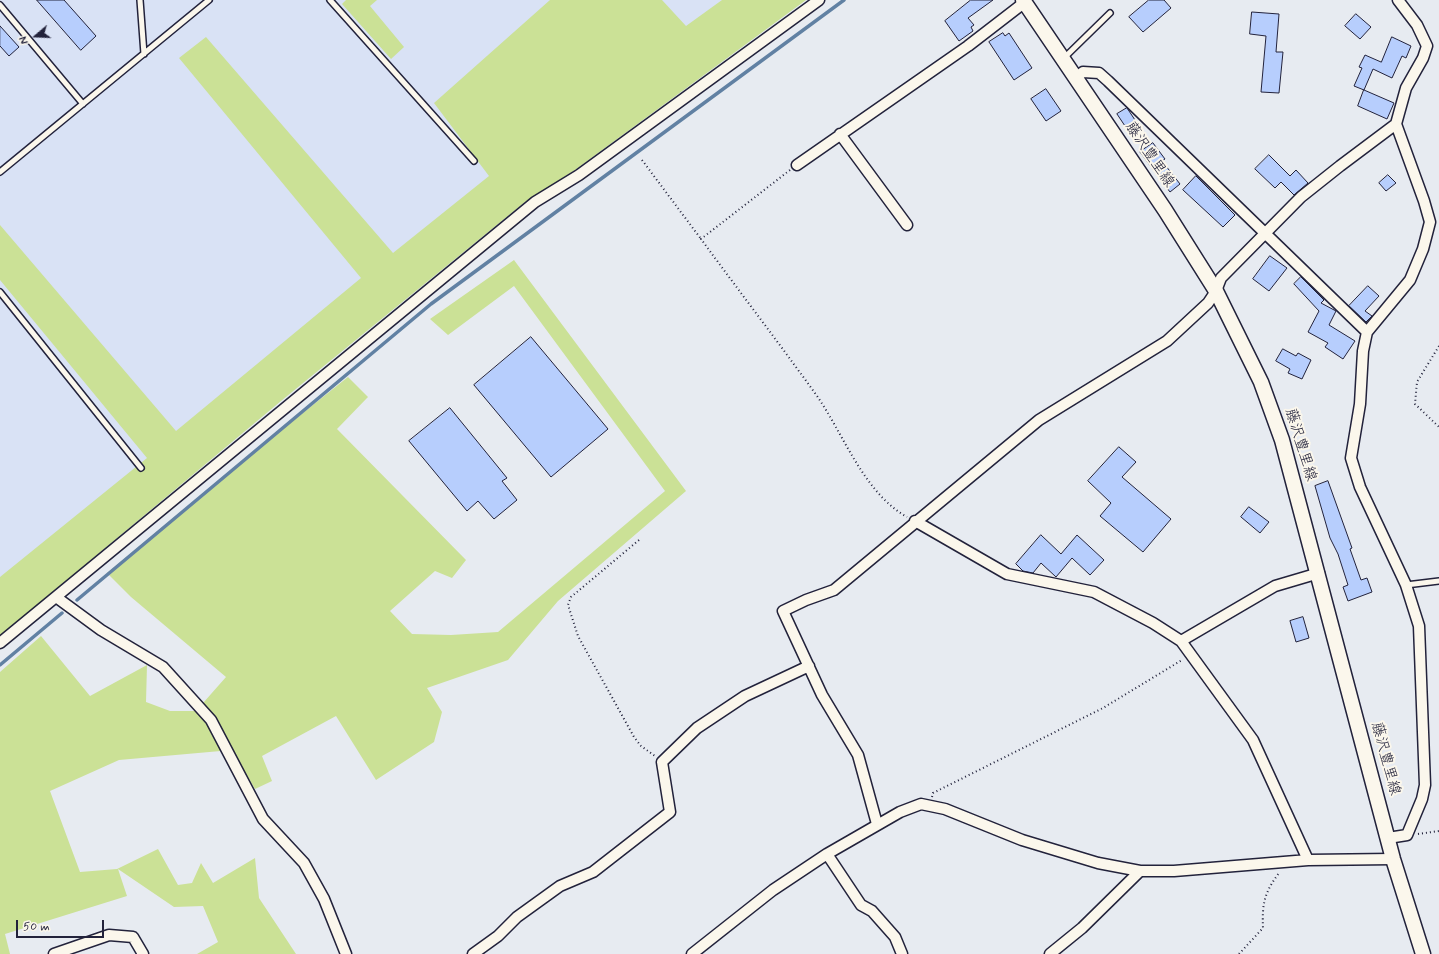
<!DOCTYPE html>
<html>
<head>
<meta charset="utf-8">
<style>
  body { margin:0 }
  #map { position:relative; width:1439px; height:954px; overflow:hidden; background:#e7ebf1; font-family:Mynerve,sans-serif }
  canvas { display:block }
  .north { position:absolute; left:16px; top:16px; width:40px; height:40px; -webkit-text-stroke:3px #fbf7ec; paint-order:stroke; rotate:251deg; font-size:11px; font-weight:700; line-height:16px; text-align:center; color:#22223b }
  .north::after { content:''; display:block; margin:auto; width:14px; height:18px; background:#22223b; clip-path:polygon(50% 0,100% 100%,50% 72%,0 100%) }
  .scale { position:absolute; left:16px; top:920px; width:88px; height:18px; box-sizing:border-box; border:2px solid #22223b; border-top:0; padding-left:5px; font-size:12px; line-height:14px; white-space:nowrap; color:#22223b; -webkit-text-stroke:3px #fbf7ec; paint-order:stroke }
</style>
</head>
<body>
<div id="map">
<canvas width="1439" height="954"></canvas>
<div class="north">N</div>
<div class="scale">50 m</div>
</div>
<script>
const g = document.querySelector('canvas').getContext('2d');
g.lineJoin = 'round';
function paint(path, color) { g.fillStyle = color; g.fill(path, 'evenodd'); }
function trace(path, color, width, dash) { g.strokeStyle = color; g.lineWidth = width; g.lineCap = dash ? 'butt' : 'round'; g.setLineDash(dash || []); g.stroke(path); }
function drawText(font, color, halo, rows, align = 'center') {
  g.font = font + ' Mynerve,"Klee One",sans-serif'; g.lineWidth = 4; g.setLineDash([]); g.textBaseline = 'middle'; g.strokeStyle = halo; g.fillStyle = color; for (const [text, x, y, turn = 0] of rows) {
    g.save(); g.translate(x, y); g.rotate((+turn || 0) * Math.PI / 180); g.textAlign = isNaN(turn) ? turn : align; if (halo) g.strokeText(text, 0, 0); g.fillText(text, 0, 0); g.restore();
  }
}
paint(new Path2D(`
  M0 0H806L575 170 525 202 281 401 0 636Z`), '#d9e2f5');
paint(new Path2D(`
  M346 0H377L370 6 404 47 391 59 342 4Z
  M550 0H662L686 26 722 0H806L575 170 525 202 281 401 0 636V577L147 458 0 280V225L176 431 361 278 179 58 206 37 393 253 489 176 434 103Z
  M514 260 686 491 558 601 508 660 427 688 442 712 434 742 376 780 336 716 262 756 272 781 255 789 232 750 119 760 50 791 80 872 117 869 158 849 178 885 192 883 201 863 213 883 255 858 259 898 296 954H197L218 942 203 906 174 907 118 869 127 896 5 934 10 954H0V672L41 636 90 696 147 665 146 702 170 711H196L226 677 131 597 107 573 240 463 348 377 368 397 337 429 466 560 452 578 435 571 390 611 412 634 451 635 498 632 665 491 514 286 448 335 430 319Z`), '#cbe196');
trace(new Path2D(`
  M77 600 431 304 844 0
  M0 665 62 613`), '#6181a3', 3.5);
const building = new Path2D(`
  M37 0H64L96 36 81 50Z
  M971 0H993L968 18 974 25 971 27 973 31 959 41 945 21Z
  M1149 0H1164L1171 8 1143 32 1129 17Z
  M1252 12 1279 14 1276 52H1283L1279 93 1261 92 1266 36 1250 34Z
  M1356 14 1371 27 1360 39 1345 26Z
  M0 26 19 47 9 56 0 46Z
  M1003 33 1005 36 1009 33 1032 68 1014 80 989 42Z
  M1392 37 1411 46 1406 58 1402 56 1392 78 1373 69 1364 90 1354 86 1362 68 1359 67 1365 55 1381 62Z
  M1046 89 1061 111 1046 121 1031 99Z
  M1364 90 1394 103 1387 119 1358 106Z
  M1127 108 1137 123 1127 129 1117 114Z
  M1153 143 1165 159 1162 161 1180 184 1170 192 1140 152Z
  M1269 155 1290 176 1296 170 1308 183 1294 195 1281 182 1275 188 1255 169Z
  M1388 175 1396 183 1386 191 1379 183Z
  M1196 176 1235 215 1223 227 1183 190Z
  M1270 256 1287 268 1269 291 1253 279Z
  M1301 277 1324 300 1321 303 1336 311 1329 325 1355 341 1343 359 1325 347 1328 343 1308 332 1319 311 1294 284Z
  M1368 286 1379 296 1365 311 1372 316 1366 322 1349 306Z
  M531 337 608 429 551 477 474 385Z
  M1283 349 1296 356 1298 353 1311 360 1302 379 1288 373 1290 369 1276 361Z
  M450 408 507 478 502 481 517 500 494 519 478 501 467 511 409 441Z
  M1119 447 1136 462 1122 477 1171 519 1143 552 1100 516 1111 503 1088 481Z
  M1328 481 1352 548 1350 549 1361 580 1367 578 1372 592 1348 601 1343 587 1348 585 1338 554 1330 538 1315 486Z
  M1249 507 1269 522 1260 533 1241 517Z
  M1041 535 1061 554 1077 535 1104 560 1090 575 1072 558 1056 577 1041 563 1033 573 1023 571 1016 564Z
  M1303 617 1309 638 1296 642 1290 621Z`);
paint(building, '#b7cefd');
trace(building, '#22223b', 1);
const service = new Path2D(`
  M140 0 144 54
  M330 0 474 161
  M0 5 83 104
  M1064 58 1110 13
  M0 172 209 0
  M0 292 141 468
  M1406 585 1439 581`);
const minor = new Path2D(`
  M1075 78 1083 72 1099 73 1108 81 1367 332
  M840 134 907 225
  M797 165 968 46 1025 2
  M915 521 1007 574 1094 592 1153 623 1181 641 1275 586 1319 573
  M56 597 101 630 163 667 211 720 263 819 304 863 324 899 346 954
  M1181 641 1253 740 1308 860
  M0 643 535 202 579 175 819 0
  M877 824 858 755 822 695 783 611 806 600 834 590 1039 420 1167 341 1208 303 1216 291 1221 278 1301 197 1340 166 1396 124
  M1388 838 1407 835 1422 799 1425 785 1419 626 1406 585 1360 487 1351 458 1360 404 1363 351 1367 332 1410 280 1423 249 1430 222 1424 201 1396 124 1406 88 1423 58 1427 46 1417 25 1398 0
  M827 854 861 905 872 911 895 937 902 954
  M54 954 109 935 133 937 143 954
  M473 954 498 936 517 917 560 886 593 872 670 812 662 762 697 728 745 696 809 666
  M692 954 773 890 827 854 900 812 921 804 945 809 1022 840 1098 863 1140 871H1174L1308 860 1393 859
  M1050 954 1082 928 1140 871`);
const secondary = new Path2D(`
  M1023 0 1165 210 1216 291 1261 382 1282 440 1393 859 1423 954`);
trace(service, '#22223b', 8);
trace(minor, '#22223b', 13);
trace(secondary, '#22223b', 17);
trace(new Path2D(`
  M642 160 701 239
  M790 170 701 239C739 291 779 343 817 396 844 435 864 493 907 517
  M1439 346 1417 382 1415 404 1439 427
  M639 540 571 597 568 605 578 636 634 737 641 746 655 756
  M932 797 933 793 1103 708 1182 660
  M1418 834 1439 831
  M1239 954 1263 928C1262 904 1264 893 1279 873`), '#22223b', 2, [1, 3]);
trace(service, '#fbf7ec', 5);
trace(minor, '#fbf7ec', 10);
trace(secondary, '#fbf7ec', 14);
drawText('15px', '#22223b', '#fbf7ec', [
  ["藤沢豊里線",1149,155,56],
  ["藤沢豊里線",1300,445,73],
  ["藤沢豊里線",1385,759,75]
]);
</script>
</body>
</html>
